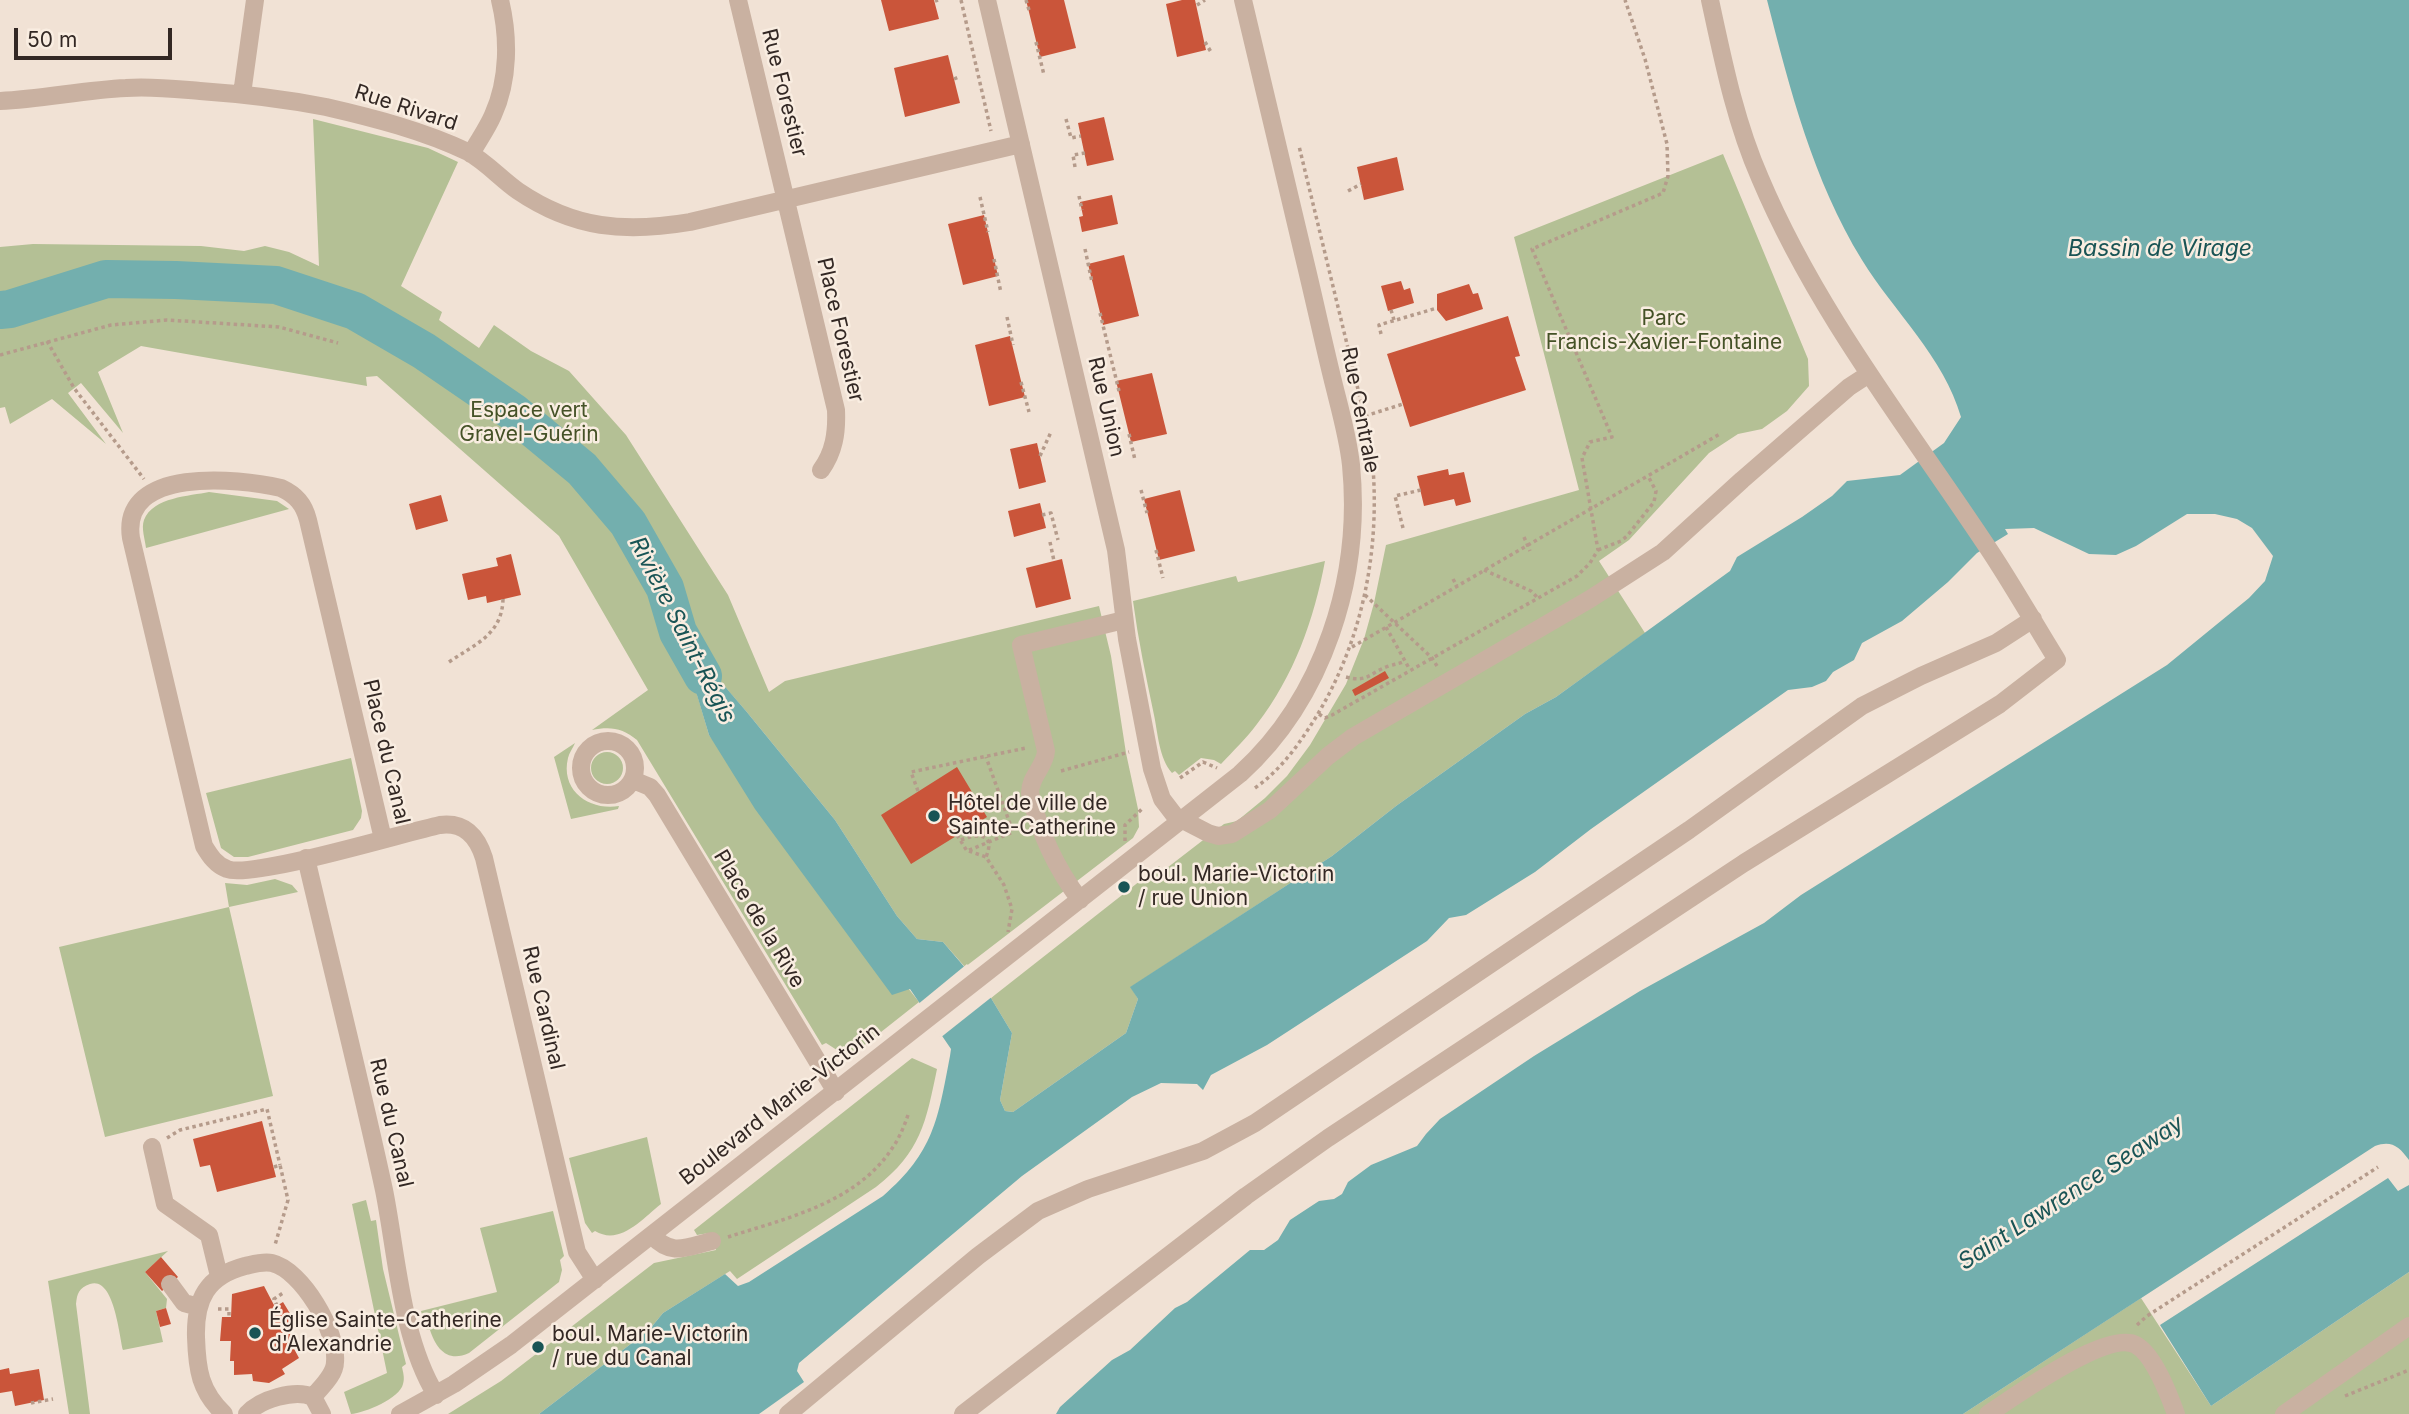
<!DOCTYPE html>
<html>
<head>
<meta charset="utf-8">
<style>
  body { margin:0 }
  #map { position:relative; width:2409px; height:1414px; overflow:hidden; background:#f1e2d5; font-family:Inter,sans-serif }
  canvas { display:block }
  .scale { position:absolute; left:14px; top:28px; width:158px; height:32px; box-sizing:border-box; border:4px solid #332824; border-top:0; padding-left:9px; font-size:21px; line-height:24px; white-space:nowrap; color:#332824; -webkit-text-stroke:5px #f9ede1; paint-order:stroke }
</style>
</head>
<body>
<div id="map">
<canvas width="2409" height="1414"></canvas>
<div class="scale">50 m</div>
</div>
<script>
const g = document.querySelector('canvas').getContext('2d');
g.lineJoin = 'round';
function paint(path, color) { g.fillStyle = color; g.fill(path, 'evenodd'); }
function trace(path, color, width, dash) { g.strokeStyle = color; g.lineWidth = width; g.lineCap = dash ? 'butt' : 'round'; g.setLineDash(dash || []); g.stroke(path); }
function drawText(font, color, halo, rows, align = 'center') {
  g.font = font + ' Inter,sans-serif'; g.lineWidth = 5; g.setLineDash([]); g.textBaseline = 'middle'; g.strokeStyle = halo; g.fillStyle = color; for (const [text, x, y, turn = 0] of rows) {
    g.save(); g.translate(x, y); g.rotate((+turn || 0) * Math.PI / 180); g.textAlign = isNaN(turn) ? turn : align; if (halo) g.strokeText(text, 0, 0); g.fillText(text, 0, 0); g.restore();
  }
}
paint(new Path2D(`
  M313 119 428 148 458 162 401 286 442 312 439 320 479 348 494 325 531 351 569 371 626 435 728 595 769 692 785 681 1099 606 1111 656 1126 753 1138 809 1139 827 1133 838 965 967 943 942 917 939 897 916 835 820 746 711 679 634 709 735 919 1002 857 1051 840 1052 826 1043 822 1045 637 740C623 728 610 726 592 730L648 690 559 536 377 376 366 377 367 386 141 346 98 372 123 433 81 383 68 393 106 444 52 399 10 424 5 407 0 408V247L33 244 201 246 244 251 265 246 289 252 319 266Z
  M1723 154 1808 359 1809 386 1787 411 1762 429 1738 434 1709 453 1629 540 1599 561 1645 633 1556 697 1525 714 1396 806 1332 856 1131 987 1138 999 1126 1033 1013 1112 1005 1111 1000 1100 1012 1033 991 998 1159 866 1163 871 1224 824 1237 821 1265 798 1287 776 1310 745 1346 684 1364 639 1374 603 1386 545 1579 490 1514 237Z
  M209 492 277 501 289 509 146 548C145 539 141 528 144 520 153 497 190 496 209 492Z
  M1325 561C1314 620 1294 676 1257 724 1246 739 1233 751 1221 764L1214 760 1201 758 1179 775 1175 771 1172 773C1159 758 1158 734 1154 715 1146 677 1138 639 1133 601L1236 576 1238 582Z
  M575 743C573 748 569 753 568 758 560 791 590 811 619 806L618 809 571 819 554 757Z
  M591 768a16 16 0 1 1 32 0a16 16 0 1 1-32 0Z
  M351 758 362 811 361 818 353 830 248 857H234L221 848 206 793Z
  M275 879 292 885 298 892 229 907 273 1096 105 1137 59 947 229 907 225 883 247 885Z
  M912 1058 937 1069C926 1122 921 1152 876 1187L737 1279 730 1271 663 1313 649 1330 539 1414H448L501 1381 654 1263 716 1250 709 1233 697 1235 694 1230Z
  M647 1137 661 1204C642 1219 620 1246 595 1231L592 1233 585 1223 569 1158Z
  M366 1200 371 1221 376 1220 383 1269 406 1364 402 1367C403 1372 405 1378 403 1384 400 1398 365 1413 351 1414L344 1392 387 1373 352 1204Z
  M553 1211 564 1256 560 1260 562 1270 559 1282 469 1353C448 1363 436 1349 430 1330L425 1329 421 1311 497 1292 480 1228Z
  M168 1251 145 1272 167 1299 166 1308 156 1311 163 1342 123 1350C119 1334 114 1276 90 1284 79 1288 77 1293 76 1304L90 1414H69L48 1281Z
  M2409 1272V1414H1963L2141 1298 2211 1406Z`), '#b4c095');
paint(new Path2D(`
  M1767 0H2409V1160C2399 1146 2391 1140 2375 1146L1963 1414H1056L1060 1407 1112 1360 1130 1350 1175 1308 1187 1302 1250 1250H1264L1278 1240 1290 1220 1319 1201 1334 1199 1342 1194 1348 1182 1371 1165 1417 1146 1426 1134 1440 1119 1534 1056 1640 991 1764 923 1801 895 2167 665 2249 598 2265 581 2273 556 2252 528 2237 519 2215 514H2187L2136 546 2116 555 2089 554 2034 528 2005 529 2008 534 1977 553 1948 582 1902 621 1862 643 1854 660 1833 672 1826 681 1812 687 1788 690 1591 829 1535 872 1466 915 1449 918 1427 941 1267 1045 1211 1075 1203 1090 1197 1084 1161 1083 1132 1097 1022 1176 799 1363 797 1371 804 1382 759 1414H539L649 1330 663 1313 725 1274 738 1286 749 1282 883 1196C934 1152 938 1119 950 1056L951 1049 910 989 892 995 755 809 709 735 678 632 746 711 835 820 897 916 917 939 943 942 991 998 1012 1033 1000 1100 1005 1111 1013 1112 1126 1033 1138 999 1130 987 1332 856 1396 806 1525 714 1556 697 1730 571 1737 557 1802 517 1832 496 1847 481 1900 475 1944 443 1961 417C1944 357 1894 312 1862 260 1813 180 1790 90 1767 0Z
  M2388 1178 2398 1191 2409 1185V1272L2211 1406 2160 1325Z`), '#73afae');
paint(new Path2D(`
  M967 964 993 996 940 1038 917 1005Z`), '#f1e2d5');
trace(new Path2D(`
  M0 310 10 309 106 279 176 280 276 285 355 311 424 351 513 412 582 469 628 523 665 588 678 632 703 676`), '#73afae', 38);
paint(new Path2D(`
  M881 0H934L939 19 889 31Z
  M1026 0H1064L1076 48 1040 57Z
  M1182 0H1195L1206 50 1177 57 1166 4Z
  M948 55 960 103 905 117 894 68Z
  M1104 117 1114 160 1087 166 1078 123Z
  M1397 157 1404 190 1364 200 1357 167Z
  M1112 195 1118 224 1082 232 1079 217 1083 216 1080 202Z
  M984 215 998 276 963 285 948 224Z
  M1124 255 1139 316 1103 325 1088 264Z
  M1401 281 1404 290 1410 288 1414 303 1388 311 1381 286Z
  M1469 284 1473 294 1478 293 1483 309 1446 321 1437 310V294Z
  M1508 316 1520 356 1515 357 1526 390 1410 427 1387 354Z
  M1010 336 1025 397 989 406 975 345Z
  M1152 373 1167 434 1131 442 1116 381Z
  M1037 443 1046 482 1019 489 1010 449Z
  M1448 469 1449 475 1464 472 1471 502 1456 506 1454 499 1424 506 1417 476Z
  M1180 490 1195 551 1159 560 1144 499Z
  M441 495 448 521 416 530 409 504Z
  M1040 503 1046 528 1014 537 1008 511Z
  M511 554 521 595 487 603 486 596 468 600 462 574 498 566 496 558Z
  M1062 559 1071 599 1036 608 1026 568Z
  M1385 671 1389 678 1355 696 1352 690Z
  M957 767 987 817 911 864 881 815Z
  M262 1121 276 1177 217 1192 210 1165 200 1167 193 1139Z
  M161 1257 178 1277 162 1291 145 1272Z
  M264 1286 275 1307 283 1302 294 1320 286 1326 295 1342 292 1345 299 1358 282 1369 285 1374 269 1383 253 1381 252 1374 234 1375V1361H230L231 1341H220L222 1317H231L232 1294Z
  M166 1308 171 1324 160 1327 156 1311Z
  M9 1368 10 1374 39 1369 44 1400 15 1406 12 1391 0 1393V1370Z`), '#ca553a');
trace(new Path2D(`
  M961 0 991 131
  M1026 0 1029 10
  M935 1 938 0
  M1197 5 1205 0
  M1036 42 1044 75
  M1205 42 1211 52
  M954 79 959 77
  M1066 119 1071 138 1081 136
  M1075 167 1073 155 1085 153
  M1348 191 1361 184
  M1079 196 1082 210
  M980 197 988 232
  M1085 249 1092 282
  M994 259 1001 293
  M1391 310 1394 320
  M1100 313 1119 391
  M1007 317 1013 345
  M1381 334 1379 325 1437 308
  M47 341 74 388 144 479
  M0 355 111 325 167 320 279 327 338 343
  M1021 382 1029 412
  M1365 416 1403 404
  M1129 434 1135 460
  M1040 456 1051 432
  M1141 490 1147 513
  M1042 515 1051 513 1058 540
  M1403 528 1395 496 1421 490
  M1524 537 1530 551
  M1050 542 1054 561
  M1156 550 1163 578
  M1598 550 1621 541 1627 536 1654 502 1656 491 1648 476
  M1484 570 1531 591 1538 598
  M1453 579 1457 586
  M1365 595 1432 658 1437 666
  M1386 627 1410 670
  M1352 647 1720 434
  M449 662C475 644 502 635 503 599
  M1346 677C1369 683 1370 672 1389 666 1395 664 1399 664 1405 661
  M1319 714 1325 718 1332 715 1577 576 1590 563 1598 550 1582 458 1590 442 1612 437 1532 249 1663 193 1668 176 1667 144 1645 59 1625 0
  M1061 771 1129 752
  M1180 778 1203 762 1217 768
  M1255 788C1276 773 1291 755 1305 734 1364 648 1384 542 1370 439L1299 146
  M918 791 911 772 1026 748
  M957 835 967 851 1013 832 986 757
  M961 840C978 833 996 833 986 857
  M1125 841V825L1142 809
  M969 851 986 857 1004 885 1012 909 1008 932
  M167 1138 180 1130 267 1109 280 1165
  M274 1167 280 1165 288 1200 275 1245
  M728 1237C787 1218 857 1203 893 1147 900 1137 905 1124 909 1112
  M277 1306 274 1299 283 1293
  M218 1309H229V1317
  M2137 1325 2147 1316 2378 1167
  M2345 1396 2409 1370
  M31 1403 53 1399`), '#b59b8b', 3.5, [3.5, 3.5]);
trace(new Path2D(`
  M738 0 836 410C837 433 834 452 821 470
  M987 0 1116 550 1127 639 1152 769 1162 799 1175 816 1208 833 1218 836 1232 834 1270 810 1328 756 1353 737 1590 599 1663 552 1742 480 1849 387 1869 374
  M242 94 255 0
  M0 101C42 99 84 90 126 88 151 86 176 89 200 91 243 94 285 99 326 107 374 118 424 131 468 152 486 162 501 179 518 191 574 229 625 233 690 222L1021 144
  M471 154C478 141 487 129 493 115 509 80 509 37 500 0
  M581 768a27 27 0 1 1 54 0a27 27 0 1 1-54 0Z
  M633 780 650 787 657 795 836 1092
  M383 839 308 520C304 504 296 495 281 488 238 478 120 466 131 538L204 846C210 856 216 865 227 869 252 879 403 833 440 825 464 822 477 836 484 858L577 1252 595 1280
  M306 858C332 969 360 1079 384 1190 397 1255 401 1338 436 1395
  M1080 900C1056 868 1039 831 1030 793 1030 776 1045 767 1046 751L1021 645 1124 620
  M152 1147 165 1204 209 1235 219 1276
  M652 1235C671 1257 687 1247 712 1241
  M170 1284 184 1303 199 1307
  M224 1414C200 1391 197 1370 196 1337 195 1299 207 1276 245 1266 254 1264 263 1261 272 1263 302 1270 338 1332 335 1362 335 1375 321 1387 313 1397
  M247 1414C260 1399 295 1389 313 1397L322 1414
  M400 1414 454 1384 511 1345 1240 774C1324 698 1362 577 1351 465 1348 436 1339 406 1332 377 1322 336 1313 294 1303 253 1283 169 1263 84 1243 0
  M788 1414 978 1256 1038 1211 1088 1189 1203 1151 1255 1123 1689 830 1862 706 1921 676 1996 643 2033 619
  M963 1414 1246 1196 1328 1138 1744 863 2000 704 2057 660C2034 623 2012 584 1988 548 1908 427 1817 313 1760 178 1735 121 1723 60 1710 0
  M1988 1414C2014 1397 2108 1329 2136 1345 2154 1355 2169 1395 2176 1414
  M2284 1414 2409 1326`), '#c9b1a1', 18);
for (const [x, y, r, color] of [
  [934,816,7,"#195455"],
  [1124,887,7,"#195455"],
  [255,1333,7,"#195455"],
  [538,1347,7,"#195455"]
]) { const dot = new Path2D(); dot.arc(x, y, r, 0, 2 * Math.PI); g.fillStyle = color; g.fill(dot); trace(dot, '#f9ede1', 2.5); }
drawText('21px', '#332824', '#f9ede1', [
  ["Rue Forestier",784,93,76],
  ["Rue Rivard",406,108,18],
  ["Place Forestier",840,330,77],
  ["Rue Union",1106,407,77],
  ["Rue Centrale",1360,410,79],
  ["Place du Canal",386,752,77],
  ["Place de la Rive",759,919,59],
  ["Rue Cardinal",543,1008,77],
  ["Boulevard Marie-Victorin",780,1105,-38],
  ["Rue du Canal",391,1123,77]
]);
drawText('21px', '#455227', '#f9ede1', [
  ["Parc",1664,319],
  ["Francis-Xavier-Fontaine",1664,343],
  ["Espace vert",529,411],
  ["Gravel-Guérin",529,435]
]);
drawText('21px', '#332824', '#f9ede1', [
  ["Hôtel de ville de",948,804],
  ["Sainte-Catherine",948,828],
  ["boul. Marie-Victorin",1138,875],
  ["/ rue Union",1138,899],
  ["Église Sainte-Catherine",269,1321],
  ["d'Alexandrie",269,1345],
  ["boul. Marie-Victorin",552,1335],
  ["/ rue du Canal",552,1359]
], 'left');
drawText('italic 23px', '#195455', '#f9ede1', [
  ["Bassin de Virage",2160,249],
  ["Rivière Saint-Régis",682,630,63],
  ["Saint Lawrence Seaway",2071,1193,-33]
]);
</script>
</body>
</html>
